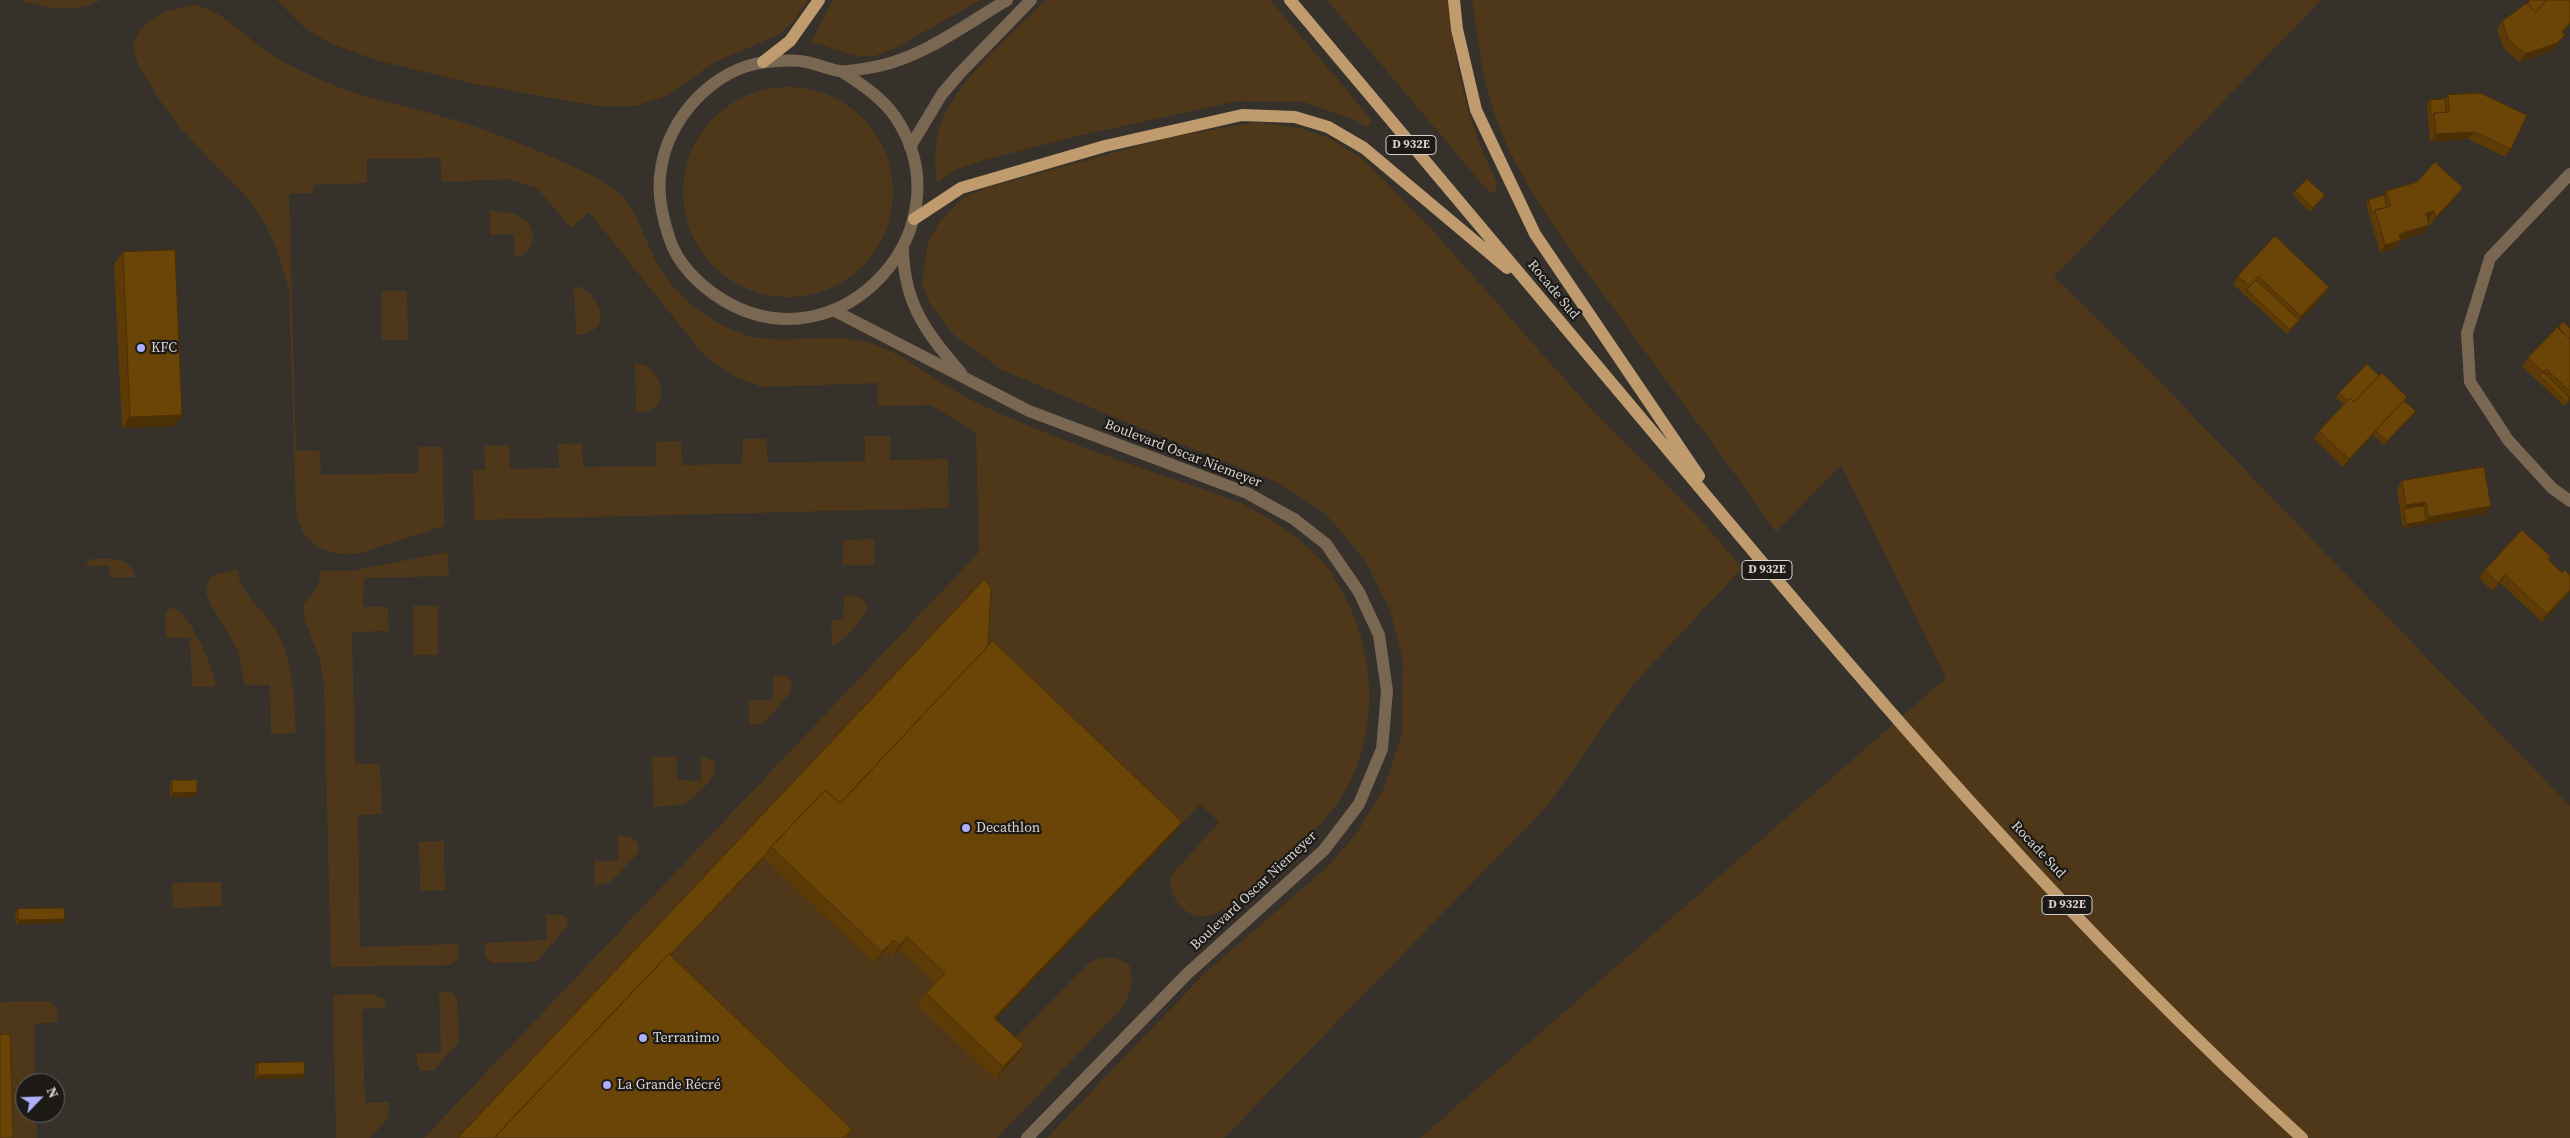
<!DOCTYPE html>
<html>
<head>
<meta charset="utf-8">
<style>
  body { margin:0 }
  #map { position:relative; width:2570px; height:1138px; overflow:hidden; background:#36312b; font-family:"Source Serif 4",serif }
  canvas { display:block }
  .north { position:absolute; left:15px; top:1073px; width:50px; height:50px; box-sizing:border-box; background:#1c1917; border:1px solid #676461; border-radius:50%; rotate:66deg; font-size:14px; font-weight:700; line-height:20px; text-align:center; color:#d7d4d0 }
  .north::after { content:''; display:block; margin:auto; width:18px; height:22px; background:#acaffb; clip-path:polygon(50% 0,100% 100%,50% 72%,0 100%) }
</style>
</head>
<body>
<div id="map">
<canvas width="2570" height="1138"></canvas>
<div class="north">N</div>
</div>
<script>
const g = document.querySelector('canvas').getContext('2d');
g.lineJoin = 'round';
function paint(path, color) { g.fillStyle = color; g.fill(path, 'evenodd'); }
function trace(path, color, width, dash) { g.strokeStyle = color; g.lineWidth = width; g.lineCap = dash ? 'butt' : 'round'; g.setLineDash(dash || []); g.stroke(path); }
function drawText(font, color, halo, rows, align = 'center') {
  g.font = font + ' "Source Serif 4",serif'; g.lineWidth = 4.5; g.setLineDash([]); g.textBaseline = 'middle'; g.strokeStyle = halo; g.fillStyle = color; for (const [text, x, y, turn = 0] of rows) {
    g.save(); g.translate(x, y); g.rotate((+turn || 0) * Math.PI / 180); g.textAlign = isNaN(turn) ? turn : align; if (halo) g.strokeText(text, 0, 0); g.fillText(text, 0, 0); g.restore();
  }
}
paint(new Path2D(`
  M20 0H102C71 13 52 10 20 0Z
  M277 0H808L795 19 780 34 715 62 666 96 635 106H597L474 84 379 61 329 43 305 28Z
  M833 0H981L895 48 875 56H857L811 42Z
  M1046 0H1270L1370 118 1371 125 1365 127 1355 120 1304 102 1238 101 1082 135 981 161 953 171 937 183C935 166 934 150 938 133 949 87 1012 34 1046 0Z
  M1327 0H1449C1454 64 1468 125 1497 183L1496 191 1491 193 1483 185Z
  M1472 0H2321L2054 277 2135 356 2570 806V1138H1420L1946 678 1841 465 1776 532C1722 454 1664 379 1609 302 1572 252 1532 200 1506 143 1485 98 1479 49 1472 0Z
  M193 5C221 9 241 33 263 49 282 62 301 71 321 80 358 97 398 104 437 115 476 126 513 140 550 156 571 166 595 175 614 189 633 203 639 224 648 244 662 280 690 309 724 326 776 353 817 329 866 342 902 351 937 383 971 400 1057 442 1151 470 1241 503 1273 519 1301 538 1326 565 1332 572 1336 582 1341 590 1377 652 1380 734 1342 796 1324 824 1300 845 1275 867 1258 881 1228 914 1205 916 1184 918 1169 897 1170 877L1219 822 1200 804 1174 833 985 652 459 1138H424L979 552 976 433 931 405 878 406V383L762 387 740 379 713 363 699 349 589 212 571 228 537 188 508 179 442 182 440 158 367 159V183L314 185 313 193 289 194 296 450 320 451 321 475 419 473 418 447H443L444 526 361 553C329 558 302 546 296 512L289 289 275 244 263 220 248 199 181 129 159 99 138 64 134 52V40L140 30 151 20 164 12Z
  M683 192a105 105 0 1 1 210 0a105 105 0 1 1-210 0Z
  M1256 122 1299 128 1329 138 1364 160 1435 233 1583 400 1701 520 1742 568 1630 688 1549 804 1224 1138H1047L1205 973 1326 868 1357 833 1384 788 1402 733 1403 659 1390 610 1365 560 1325 513 1276 482 1126 422 1002 370 954 335 930 304 922 283 928 241 941 220 964 197 989 187 1171 137Z
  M490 210C500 212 512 212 521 217 540 228 535 253 515 258L514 234 490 235Z
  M574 286C596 288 620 332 576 335Z
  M382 291H407L408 340H382Z
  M635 363C662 363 678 414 636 412Z
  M865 436H890V460L948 459 949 508 474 520 473 470H485L484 446 509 445 510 469 559 468 558 444 582 443 583 467 656 466V442L681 441 682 465 742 464 743 439H766L768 463 865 461Z
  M874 539V565H843V540Z
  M448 552 449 576 364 578 363 607H388L389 631 352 632 355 764H380L382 814 358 815 360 947 458 944V958L450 965 331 967 324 687 320 660 305 621 303 605 318 586 321 571H351Z
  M91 559C108 559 131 555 135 577L110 578 109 566H85Z
  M237 569C241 599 268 611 280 637 294 668 294 700 296 733L271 734 270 685H245L238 650 209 601 206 592 208 583 212 576Z
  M844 595 862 598 868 607C865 617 841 645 832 645L831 620H843Z
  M413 606H438V655H414Z
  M172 607C192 615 212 665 216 686L192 687 190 638H166L165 613Z
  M786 675 792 683 790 693 764 723 749 725V700H773V676Z
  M701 756 714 761C720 778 697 793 685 804L654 807 652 757H677V780L701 781Z
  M618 836C631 836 639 837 639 852L611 882 595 886 594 861H618Z
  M444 841 445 890 420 891 419 842Z
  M763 858 874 963 885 951 899 949 1005 1048 1090 962C1105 955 1115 956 1129 965 1135 983 1131 993 1121 1009L997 1138H841L661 965Z
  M221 882 222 906 173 908 172 883Z
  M546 915H562L567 919 568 925 539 959 534 962 493 963 485 957V943L547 940Z
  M439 991 452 993 457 1000 459 1042 434 1070 421 1071 417 1064V1053H441Z
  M373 994 384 999 386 1008 362 1009 365 1103 389 1102 388 1118 370 1138H336L333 995Z
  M49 1001C58 1007 58 1012 58 1022L34 1024 35 1083H25V1113H36L37 1138H10L0 1039V1002Z`), '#4f381a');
trace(new Path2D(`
  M841 71C861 84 880 96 894 115 972 227 840 371 723 300 700 286 677 264 669 237 662 216 657 191 661 169 668 118 714 68 766 62 778 61 794 59 806 62 817 64 828 69 839 71 851 72 867 68 879 66 925 56 966 24 1007 0
  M910 147 942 94 960 73 1031 0
  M2570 174 2490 258 2467 333 2470 382 2508 440 2552 488 2570 501
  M903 249C904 304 926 332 961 373
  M833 310 1029 411 1247 493 1294 519 1326 544 1359 592 1379 635 1387 691 1382 749 1359 804 1324 850 1187 974 1027 1138`), '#796752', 12);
trace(new Path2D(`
  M1290 0C1423 158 1556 317 1689 475 1882 706 2079 935 2302 1138
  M1454 0 1457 29 1476 110 1535 234 1699 476
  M763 62 790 41 819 0
  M914 219 961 188 1105 146 1242 115 1295 117 1328 127 1364 148 1507 268`), '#c09b6e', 12);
paint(new Path2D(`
  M2570 0V24L2562 33 2565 35 2552 51 2519 62 2503 47 2497 29 2502 21 2527 4Z
  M2448 95 2511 149 2505 157 2468 139 2430 142 2427 104 2430 100 2445 99Z
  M2463 188 2457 196 2430 225 2429 219H2427L2429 225 2423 233 2401 240 2396 248 2380 253 2366 204 2369 200 2384 195 2386 191Z
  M2295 191 2325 195 2310 212 2293 195Z
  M2275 236 2324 295 2287 334 2233 284 2238 276Z
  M123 252 174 426 122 428 114 264Z
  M2570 328V400L2564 406 2522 366 2528 358Z
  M2339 393 2404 401 2413 415 2384 445 2373 435 2343 467 2314 439 2319 431 2344 405 2336 398Z
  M2402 481 2491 506 2485 514 2403 528 2397 489Z
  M2551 557 2549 560 2570 592 2542 622 2500 583 2492 591 2479 578 2485 570Z
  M984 580 988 646 1182 822 1174 833 996 1019 1024 1045 1016 1057 995 1079 917 1005 926 993 935 983 899 949 892 957 885 951 874 963 763 858 671 955 852 1129 846 1138H458Z
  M172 780 194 797H170V785Z
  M18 909 62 923 16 924 15 913Z
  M258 1063 305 1074 302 1078 255 1079V1067Z`), '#5c3b06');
paint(new Path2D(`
  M2565 35 2552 51 2519 62 2525 54Z
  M2474 132 2468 139 2430 142 2436 134Z
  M2463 188 2457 196 2430 225 2436 217Z
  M2434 211 2429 219 2420 221 2426 213Z
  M2429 225 2423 233 2394 242 2399 234Z
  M2401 240 2396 248 2380 253 2385 245Z
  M2329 287 2324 295 2287 334 2301 316Z
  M2407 397 2402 405 2376 431 2373 435 2343 467 2349 459Z
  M2416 411 2413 415 2384 445 2387 441Z
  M182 415 174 426 122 428 130 417Z
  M2426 502 2421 510 2404 509 2406 505Z
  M2491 506 2485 514 2423 525 2429 517Z
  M2426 521 2423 525 2403 528 2406 524Z
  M2505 575 2500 583 2492 591 2498 583Z
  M2570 590V592L2542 622 2547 614Z
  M197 792 194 797H170L173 793Z
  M1182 822 1174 833 986 1030 994 1018Z
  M765 855 763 858 497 1137Z
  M65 919 62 923 16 924 18 920Z
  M907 937 899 949 892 957 900 945Z
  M893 940 885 951 874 963 882 952Z
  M1024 1045 1016 1057 995 1079 1003 1067Z
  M305 1074 302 1078 255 1079 258 1075Z`), '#4b3005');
const building = new Path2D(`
  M2531 0H2547L2536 12 2527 4Z
  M2547 0H2570V22L2562 32 2565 35 2557 43 2525 54 2509 40 2502 21 2527 3 2536 12Z
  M2480 93 2527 115 2511 149 2474 132 2436 134 2434 113 2449 112 2448 95Z
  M2445 99 2446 112 2434 113 2431 117 2430 100Z
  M2435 162 2463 188 2436 217 2434 211 2426 213 2429 225 2399 234 2401 240 2385 245 2375 210 2391 206 2386 191 2417 182Z
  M2307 179 2325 195 2313 208 2295 191Z
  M2384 195 2387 207 2375 210 2372 214 2369 200Z
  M2275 236 2329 287 2301 316 2258 276 2250 286 2238 276Z
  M175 250 182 415 130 417 123 252Z
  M2256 280 2299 320 2290 330 2247 290Z
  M2563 322 2570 328V339L2558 328Z
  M2558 327 2570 339V391L2546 369 2543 372 2528 358Z
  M2367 364 2379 376 2354 402 2350 398 2347 401 2339 393Z
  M2543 372 2570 398 2567 402 2540 376Z
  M2382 373 2407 397 2349 459 2319 431 2350 398 2354 402Z
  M2404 401 2416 411 2387 441 2376 431Z
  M2484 467 2491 506 2429 517 2426 502 2406 505 2402 481Z
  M2424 506 2426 521 2406 524 2404 509Z
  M2522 530 2551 557 2548 559 2562 573 2565 570 2570 575V590L2547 614 2505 575 2498 583 2485 570Z
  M984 580 991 587 988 646 840 803 825 790 771 847 765 855 670 955 669 954 494 1138H458Z
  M993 641 1182 822 994 1018 1024 1045 1003 1067 926 993 945 973 907 937 900 945 893 940 882 952 771 847 825 790 840 803Z
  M172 780H197V792L173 793Z
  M64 908 65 919 18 920V909Z
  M669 954 852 1129 843 1138H498L496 1136Z
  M10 1034 13 1138H0V1035Z
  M304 1062 305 1074 258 1075V1063Z`);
paint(building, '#6b4507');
trace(building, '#4b3005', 1);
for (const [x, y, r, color] of [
  [141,348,5,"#acaffb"],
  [966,828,5,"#acaffb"],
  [643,1038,5,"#acaffb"],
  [607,1085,5,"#acaffb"]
]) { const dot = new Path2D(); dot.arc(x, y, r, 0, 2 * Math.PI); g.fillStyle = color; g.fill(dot); trace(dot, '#1c1917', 2); }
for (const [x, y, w] of [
  [1411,145,50],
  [1767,570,50],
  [2067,905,50]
]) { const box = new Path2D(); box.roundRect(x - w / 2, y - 9.5, w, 19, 4); g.fillStyle = '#1c1917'; g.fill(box); trace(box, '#d7d4d0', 1); }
drawText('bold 12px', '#d7d4d0', null, [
  ["D 932E",1411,145],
  ["D 932E",1767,570],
  ["D 932E",2067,905]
]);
drawText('14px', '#d7d4d0', '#1c1917', [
  ["Rocade Sud",1553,290,50],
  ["Boulevard Oscar Niemeyer",1183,454,21],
  ["Rocade Sud",2038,850,47],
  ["Boulevard Oscar Niemeyer",1254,891,-43]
]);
drawText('14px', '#d7d4d0', '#1c1917', [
  ["KFC",151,348],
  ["Decathlon",976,828],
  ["Terranimo",653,1038],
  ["La Grande Récré",617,1085]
], 'left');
</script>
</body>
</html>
